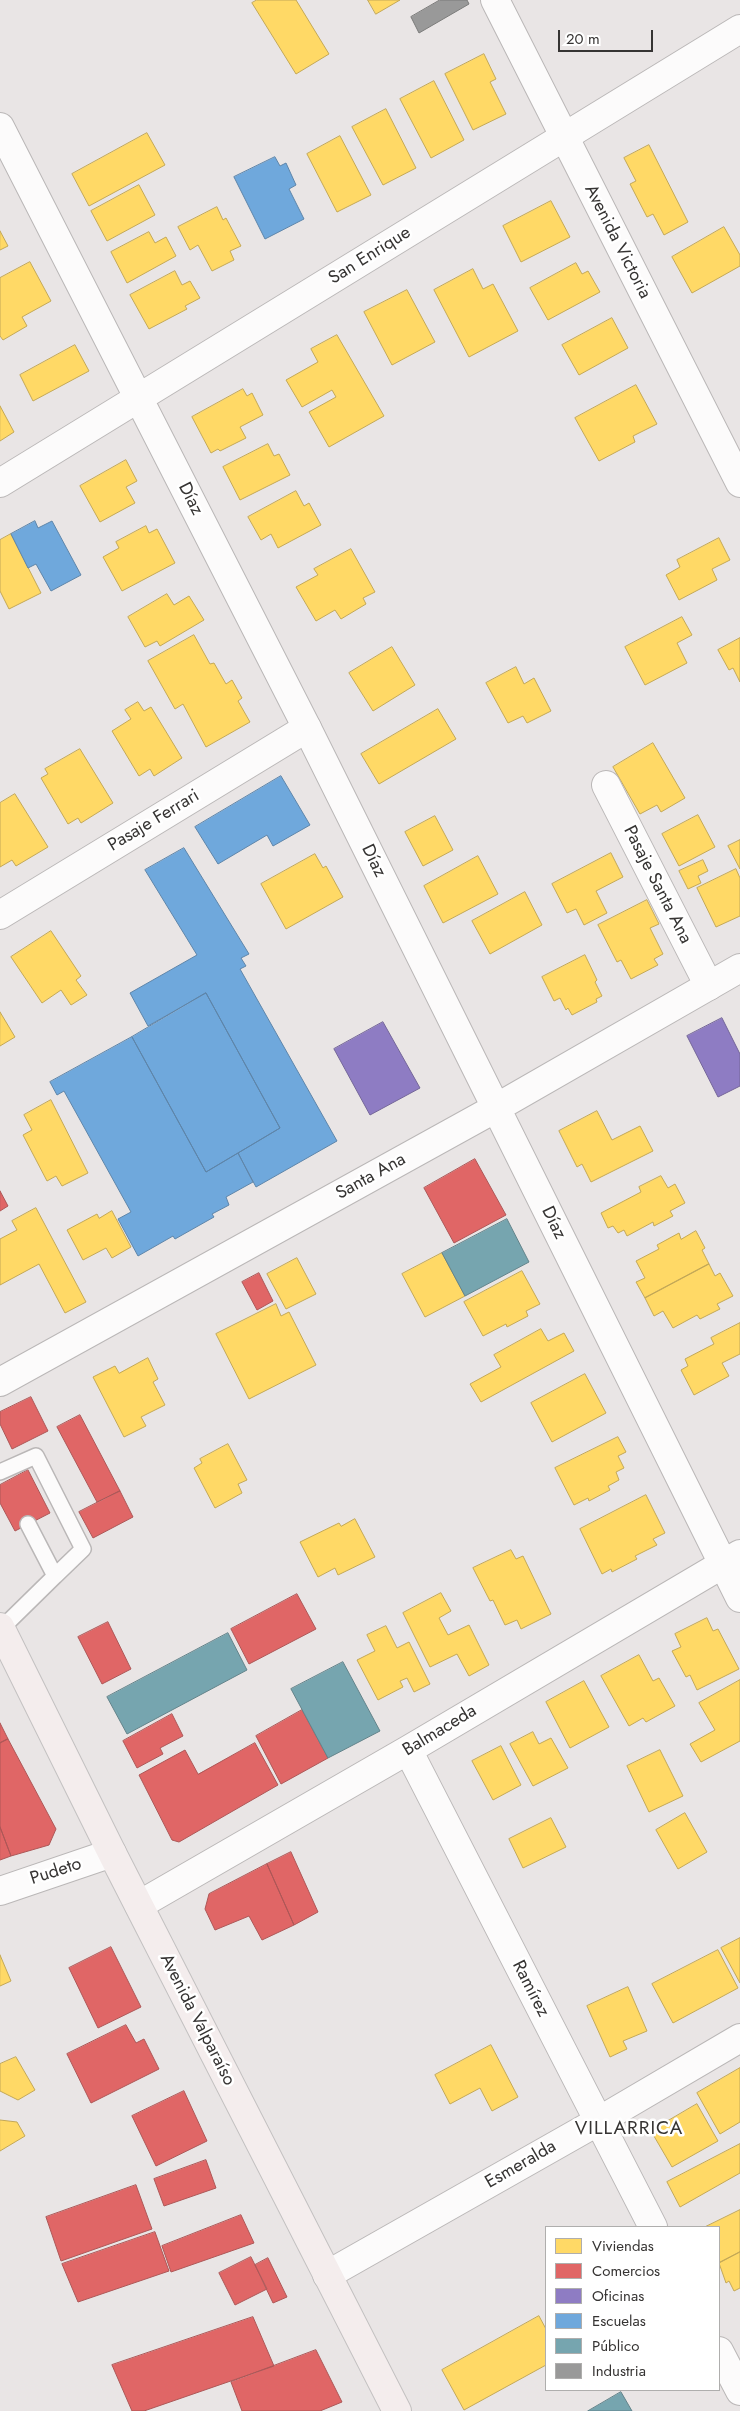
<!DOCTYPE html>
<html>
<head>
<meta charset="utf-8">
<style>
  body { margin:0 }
  #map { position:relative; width:740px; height:2411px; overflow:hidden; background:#e9e5e5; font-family:Jost,sans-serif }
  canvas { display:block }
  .legend { position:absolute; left:545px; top:2226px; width:175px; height:165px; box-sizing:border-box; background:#fff; border:1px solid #afaead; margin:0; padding:6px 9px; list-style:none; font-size:15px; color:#363433 }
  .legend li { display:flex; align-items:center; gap:10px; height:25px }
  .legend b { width:25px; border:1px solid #afaead }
  .scale { position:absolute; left:558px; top:30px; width:95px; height:22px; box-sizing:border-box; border:2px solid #363433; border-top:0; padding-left:6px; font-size:15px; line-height:18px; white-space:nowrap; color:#363433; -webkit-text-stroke:4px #fff; paint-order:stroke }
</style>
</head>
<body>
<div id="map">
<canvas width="740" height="2411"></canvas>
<ul class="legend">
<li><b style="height:14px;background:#ffd966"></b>Viviendas</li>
<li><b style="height:14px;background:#e06666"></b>Comercios</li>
<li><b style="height:14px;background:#8e7cc3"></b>Oficinas</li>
<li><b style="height:14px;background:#6fa8dc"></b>Escuelas</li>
<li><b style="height:14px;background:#76a5af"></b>Público</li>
<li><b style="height:14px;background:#999"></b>Industria</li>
</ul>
<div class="scale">20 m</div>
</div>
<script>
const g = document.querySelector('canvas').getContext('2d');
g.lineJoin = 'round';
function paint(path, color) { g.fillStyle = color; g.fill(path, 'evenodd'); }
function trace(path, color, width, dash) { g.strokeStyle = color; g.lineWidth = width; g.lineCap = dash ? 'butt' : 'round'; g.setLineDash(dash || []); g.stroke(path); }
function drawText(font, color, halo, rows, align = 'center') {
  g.font = font + ' Jost,sans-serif'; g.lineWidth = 5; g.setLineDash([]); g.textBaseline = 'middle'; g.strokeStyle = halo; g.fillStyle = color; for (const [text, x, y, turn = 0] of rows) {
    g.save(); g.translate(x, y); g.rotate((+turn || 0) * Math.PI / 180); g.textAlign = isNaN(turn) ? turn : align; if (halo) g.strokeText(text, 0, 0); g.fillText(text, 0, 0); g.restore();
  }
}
const homes = new Path2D(`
  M257 0H296L329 54 296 74 252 3Z
  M368 0H400L376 14Z
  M484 54 496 79 490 82 506 114 473 130 445 74Z
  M434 81 464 140 431 158 400 99Z
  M386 109 416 168 383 185 352 127Z
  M147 133 165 165 89 206 72 174Z
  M340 136 371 195 337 212 307 154Z
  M649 145 688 222 664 235 653 214 647 217 630 184 636 181 624 158Z
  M139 185 155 215 107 241 91 211Z
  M551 201 570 237 521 262 503 226Z
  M217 207 223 220 226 218 241 246 230 251 234 260 212 271 198 245 190 250 178 227Z
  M724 227 740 255V266L692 293 672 257Z
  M0 231 8 246 0 250Z
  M149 232 155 243 166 237 176 256 127 283 111 252Z
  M30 262 51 301 22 317 27 326 3 340 0 336V278Z
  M576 263 582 274 588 271 600 292 548 320 530 288Z
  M473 269 483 289 493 284 518 331 469 357 434 290Z
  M175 271 182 285 190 281 200 298 185 306 187 309 149 329 130 295Z
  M407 290 435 342 392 365 364 312Z
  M612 318 628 348 579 375 562 345Z
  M337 335 384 416 329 447 309 412 336 397 332 390 302 407 286 380 318 362 311 349Z
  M75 345 89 371 33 401 20 375Z
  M636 385 657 424 633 436 635 442 599 461 575 418Z
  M243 389 247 396 252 393 263 415 240 427 246 438 220 451 218 449 211 453 192 417Z
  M0 406 14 432 0 441Z
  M268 444 274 456 279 454 290 475 240 500 223 467Z
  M126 460 137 481 126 487 135 503 100 522 80 486Z
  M296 491 304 506 309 503 321 525 278 548 271 534 261 540 248 517Z
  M146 526 149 533 157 529 175 563 122 591 103 557 119 548 116 542Z
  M11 534 41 593 9 609 0 591V540Z
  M719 538 730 560 712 569 717 580 679 600 666 575 680 567 677 560Z
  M351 549 375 592 363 598 366 604 341 619 335 610 316 621 296 587 318 575 314 569Z
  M167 594 174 605 189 596 204 620 160 646 157 641 145 647 128 617Z
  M682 617 692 635 677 643 687 663 645 685 625 647Z
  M194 635 210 664 214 663 226 684 232 680 242 698 238 701 250 722 206 747 183 704 175 709 148 661Z
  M740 638V682L733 668 729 670 718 650Z
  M392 647 415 685 373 711 349 673Z
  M516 667 524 684 534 678 551 711 527 723 523 716 508 723 486 683Z
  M138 702 144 711 151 707 182 758 154 776 150 769 139 776 112 731 131 719 125 710Z
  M438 709 456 739 379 784 361 754Z
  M653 743 685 798 661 812 657 805 640 814 613 767Z
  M80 749 113 803 81 823 78 818 68 824 41 778 48 774 45 769Z
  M15 794 48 847 16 866 12 860 0 867V803Z
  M698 815 715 847 679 866 662 834Z
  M435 816 453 850 423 866 405 832Z
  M740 840V869L728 846Z
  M611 853 623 877 596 891 607 913 584 925 576 909 567 913 552 884Z
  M315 854 323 868 326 866 343 897 286 929 261 884Z
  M478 856 498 894 443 923 424 886Z
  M703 860 708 871 698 876 701 883 688 889 679 871Z
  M736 869 740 878V916L716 927 697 888Z
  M525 892 542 925 490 954 472 921Z
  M647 900 659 924 650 928 663 954 654 959 658 965 631 979 621 960 617 962 598 925Z
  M51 931 81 976 76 980 87 995 71 1005 61 990 42 1003 11 957Z
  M585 955 597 980 595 982 602 996 596 999 597 1002 572 1015 568 1008 566 1010 560 998 554 1001 542 977Z
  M0 1012 15 1037 0 1046Z
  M51 1100 88 1173 62 1186 56 1176 47 1181 23 1135 32 1130 24 1115Z
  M597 1111 612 1140 640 1126 653 1151 591 1182 582 1164 577 1167 559 1131Z
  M661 1176 668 1188 675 1184 685 1203 670 1211 673 1216 654 1226 653 1222 627 1236 624 1230 618 1233 613 1226 608 1228 601 1213 641 1192 639 1187Z
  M36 1208 86 1302 65 1313 39 1264 0 1285V1239L17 1230 12 1221Z
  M112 1211 131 1247 112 1258 106 1248 83 1260 67 1230 97 1214 99 1218Z
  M696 1231 705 1248 702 1250 709 1264 645 1298 636 1282 645 1278 636 1261 659 1249 657 1245 679 1233 681 1239Z
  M442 1253 465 1296 425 1317 402 1274Z
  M297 1258 316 1294 286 1309 267 1274Z
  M709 1264 715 1276 720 1273 733 1296 717 1304 720 1309 700 1319 697 1315 673 1328 663 1311 654 1316 645 1298Z
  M522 1271 540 1304 526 1311 528 1316 507 1327 506 1324 483 1336 464 1302Z
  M276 1304 281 1316 289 1312 316 1365 249 1399 216 1334Z
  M740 1323V1354L722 1363 729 1376 694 1395 681 1370 688 1366 685 1359 714 1344 711 1338Z
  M541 1329 548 1341 564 1333 574 1351 481 1402 470 1384 501 1367 494 1355Z
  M148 1358 158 1379 153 1382 165 1405 141 1417 146 1426 124 1437 93 1377 115 1366 119 1373Z
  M585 1374 606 1413 552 1442 531 1403Z
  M618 1437 626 1452 618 1456 624 1468 616 1472 619 1480 608 1486 610 1490 589 1501 588 1498 574 1505 555 1468Z
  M228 1444 247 1480 238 1484 242 1493 215 1508 194 1468 202 1463 200 1459Z
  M646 1495 665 1533 653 1539 657 1545 635 1556 637 1559 612 1572 611 1569 602 1574 580 1529Z
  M355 1519 375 1557 338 1575 335 1568 318 1577 300 1542 339 1523 341 1526Z
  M511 1550 516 1559 523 1556 551 1614 521 1629 517 1620 505 1625 493 1600 490 1601 473 1568Z
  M441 1593 451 1611 439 1618 448 1635 469 1625 489 1665 469 1676 457 1654 430 1667 403 1613Z
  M707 1618 713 1631 718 1629 739 1669 697 1690 690 1675 686 1677 672 1651 681 1647 675 1634Z
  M386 1626 397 1648 409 1642 430 1684 414 1692 407 1678 400 1681 403 1687 378 1700 357 1660 375 1651 367 1635Z
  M639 1655 653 1681 659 1678 675 1706 646 1722 643 1718 629 1726 601 1676Z
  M740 1680V1741L701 1762 690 1744 715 1730 699 1703Z
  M584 1681 609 1727 570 1748 546 1702Z
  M533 1732 539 1744 551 1738 568 1768 533 1786 510 1744Z
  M501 1746 521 1785 493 1800 472 1761Z
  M660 1750 683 1796 649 1812 627 1766Z
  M685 1813 707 1852 678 1869 656 1830Z
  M551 1818 566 1847 523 1868 509 1839Z
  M740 1938V1983L721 1948Z
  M718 1950 738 1988 673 2023 652 1984Z
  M0 1955 11 1981 0 1986Z
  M628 1987 647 2031 623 2041 627 2049 610 2057 587 2006Z
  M491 2045 518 2097 492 2111 480 2088 450 2104 435 2075Z
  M16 2057 35 2090 18 2100 0 2091V2064Z
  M740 2068V2122L720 2134 697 2093Z
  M697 2104 718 2141 672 2167 651 2131Z
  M0 2120 17 2122 25 2136 0 2151Z
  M740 2144V2173L680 2207 667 2182Z
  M740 2210V2252L719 2263V2227H705Z
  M740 2252V2288L734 2291 729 2281 726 2283 719 2263Z
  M539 2316 546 2329V2365L464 2410 442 2370Z`);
paint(homes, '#ffd966');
trace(homes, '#c3a857', 1);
const shops = new Path2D(`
  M475 1159 506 1215 454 1243 424 1188Z
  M0 1191 8 1206 0 1211Z
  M259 1273 273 1301 257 1310 242 1282Z
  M31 1397 48 1431 12 1449 0 1424V1412Z
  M80 1415 120 1491 97 1502 57 1427Z
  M28 1470 50 1513 15 1531 0 1503V1485Z
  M120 1491 133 1517 93 1538 79 1512Z
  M297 1594 316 1629 249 1664 231 1629Z
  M108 1622 131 1669 102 1684 78 1637Z
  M302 1710 328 1758 281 1784 256 1736Z
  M172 1714 183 1736 160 1748 163 1754 137 1768 123 1741Z
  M0 1723 8 1739 0 1743Z
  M8 1739 56 1829 49 1845 11 1856 0 1827V1743Z
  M255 1743 278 1785 179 1842 172 1840 139 1775 185 1750 198 1774Z
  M0 1827 11 1856 0 1860Z
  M291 1852 318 1912 294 1925 267 1864Z
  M267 1864 294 1925 262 1940 249 1916 215 1930 205 1909 209 1894Z
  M111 1947 141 2007 98 2028 69 1968Z
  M126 2025 136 2043 144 2039 159 2069 91 2103 67 2054Z
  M184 2091 207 2141 156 2166 132 2116Z
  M206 2160 216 2188 164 2206 154 2179Z
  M136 2185 152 2229 61 2261 46 2217Z
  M241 2215 254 2243 171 2272 162 2246Z
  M155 2232 169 2271 78 2302 62 2264Z
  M251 2257 267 2289 235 2305 219 2273Z
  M268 2258 287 2297 273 2303 255 2265Z
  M253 2317 274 2366 144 2411H132L112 2365Z
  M316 2350 342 2402 320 2411H242L231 2382Z`);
paint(shops, '#e06666');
trace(shops, '#ad5757', 1);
const offices = new Path2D(`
  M722 1018 740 1054V1086L718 1097 687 1036Z
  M383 1022 420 1088 370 1115 334 1049Z`);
paint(offices, '#8e7cc3');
trace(offices, '#746698', 1);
const schools = new Path2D(`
  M275 157 280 166 286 163 296 185 289 189 304 219 265 239 234 177Z
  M35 521 38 528 52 521 81 575 51 591 36 564 28 568 11 534Z
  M281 776 310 825 273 846 267 835 218 864 195 827Z
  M184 848 249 954 241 958 246 966 240 969 337 1141 256 1187 238 1153 280 1128 206 993 148 1026 130 993 197 955 145 870Z
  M206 993 280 1128 206 1172 132 1037Z
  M132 1037 206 1172 238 1153 253 1182 226 1197 229 1205 212 1214 214 1217 175 1239 173 1236 138 1256 118 1219 131 1212 64 1091 57 1095 50 1082Z`);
paint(schools, '#6fa8dc');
trace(schools, '#5e85a9', 1);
const public = new Path2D(`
  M507 1219 529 1262 465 1296 442 1253Z
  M228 1633 247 1670 127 1734 107 1697Z
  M343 1662 380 1731 328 1758 291 1689Z
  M621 2392 632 2411H588Z`);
paint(public, '#76a5af');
trace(public, '#63838a', 1);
const industry = new Path2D(`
  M440 0H467L469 4 419 33 411 17Z`);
paint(industry, '#999');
trace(industry, '#7b7b7a', 1);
const lane = new Path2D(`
  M0 1472 36 1456 83 1549 55 1576
  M1 1629 55 1576 28 1524`);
const street = new Path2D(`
  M606 785 709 986
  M0 915 307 728
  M408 1750 653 2227
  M0 1891 112 1853
  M139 1905 408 1750 740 1554
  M327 2275 597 2122 740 2038
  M719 2351 740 2391`);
const secondary = new Path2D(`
  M495 0 740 483
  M0 127 307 728 740 1598
  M0 483 740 29
  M0 1382 496 1108 740 968`);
const primary = new Path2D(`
  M0 1627 112 1853 397 2411`);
trace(lane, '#bab7b7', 18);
trace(street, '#bab7b7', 30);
trace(secondary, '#bab7b7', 30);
trace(primary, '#c3c1c1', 30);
trace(lane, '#fcfbfb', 15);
trace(street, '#fcfbfb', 28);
trace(secondary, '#fcfbfb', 28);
trace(primary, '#f4eded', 28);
drawText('18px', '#363433', '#fff', [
  ["Avenida Victoria",617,242,63],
  ["San Enrique",370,256,-32],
  ["Díaz",190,499,63],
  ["Pasaje Ferrari",154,821,-31],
  ["Díaz",373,861,64],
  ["Pasaje Santa Ana",657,885,63],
  ["Santa Ana",371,1177,-29],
  ["Díaz",553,1223,64],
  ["Balmaceda",440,1731,-31],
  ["Pudeto",56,1872,-18],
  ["Ramírez",530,1989,63],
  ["Avenida Valparaíso",197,2020,63],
  ["Esmeralda",521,2165,-30]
]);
g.letterSpacing = '1px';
drawText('19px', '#363433', '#fff', [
  ["VILLARRICA",629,2129]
]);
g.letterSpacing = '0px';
</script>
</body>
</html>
